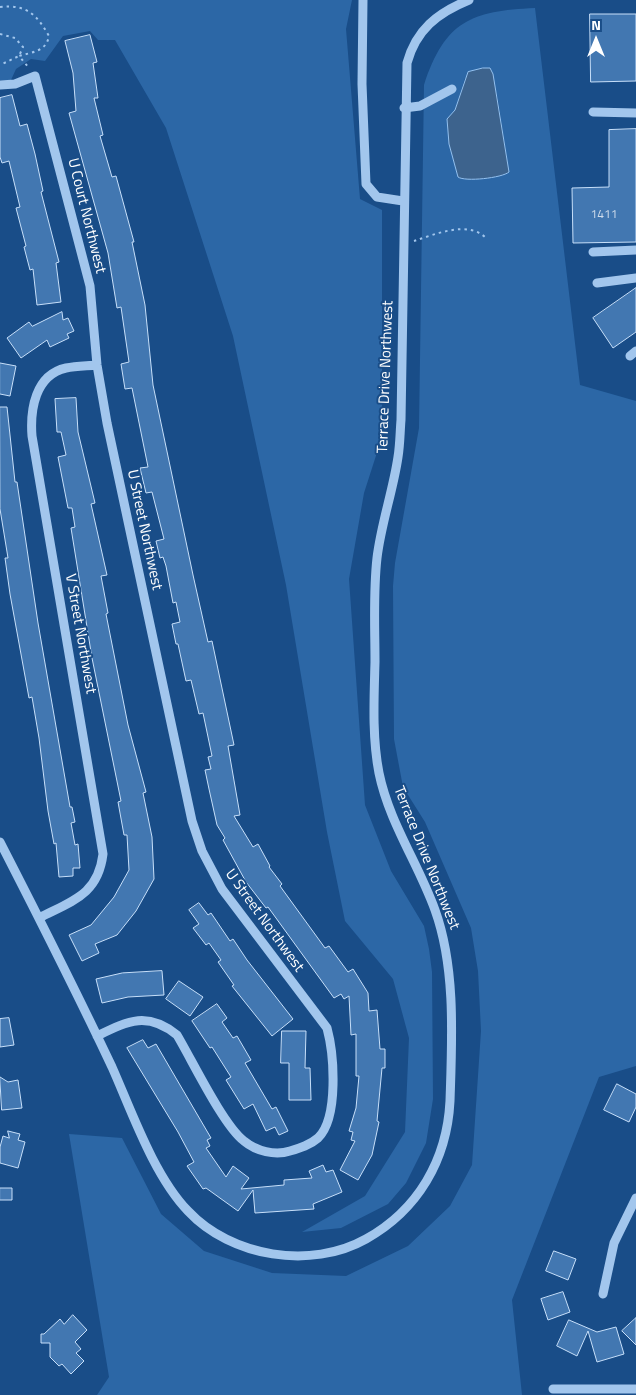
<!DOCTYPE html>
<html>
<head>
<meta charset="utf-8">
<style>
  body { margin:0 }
  #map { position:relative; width:636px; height:1395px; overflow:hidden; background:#194d88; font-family:"Titillium Web",sans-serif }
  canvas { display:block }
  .north { position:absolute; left:571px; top:15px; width:50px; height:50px; -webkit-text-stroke:4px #194d88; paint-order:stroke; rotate:0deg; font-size:14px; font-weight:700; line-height:20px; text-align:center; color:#fff }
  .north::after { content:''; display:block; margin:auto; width:18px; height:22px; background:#fff; clip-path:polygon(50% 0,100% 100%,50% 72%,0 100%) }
</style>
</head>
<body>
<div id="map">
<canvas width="636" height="1395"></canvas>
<div class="north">N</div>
</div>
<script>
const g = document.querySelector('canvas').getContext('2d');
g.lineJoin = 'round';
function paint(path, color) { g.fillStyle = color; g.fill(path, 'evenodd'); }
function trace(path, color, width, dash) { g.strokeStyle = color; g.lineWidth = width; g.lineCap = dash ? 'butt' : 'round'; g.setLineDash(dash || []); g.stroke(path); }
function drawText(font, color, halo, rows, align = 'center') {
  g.font = font + ' "Titillium Web",sans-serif'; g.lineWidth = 4; g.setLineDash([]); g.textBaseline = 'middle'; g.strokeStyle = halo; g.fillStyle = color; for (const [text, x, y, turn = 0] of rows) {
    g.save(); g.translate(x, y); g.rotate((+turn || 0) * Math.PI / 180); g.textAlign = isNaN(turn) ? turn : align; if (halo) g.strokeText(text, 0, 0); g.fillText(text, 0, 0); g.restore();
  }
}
paint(new Path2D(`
  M0 0H352L346 29 360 199 382 210V437L364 493 349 579 365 805 391 871 424 926 429 949 432 972 433 1099 426 1143 406 1183 388 1204 341 1228 302 1232 365 1196 405 1132 409 1038 393 979 345 921 327 832 286 585 233 336 166 128 115 40H98L90 31 63 36 45 61 31 59 16 69 11 80H0Z
  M535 8 580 385 636 401V1066L599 1077 512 1300 522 1395H97L109 1377 69 1134 122 1138 161 1214 204 1251 272 1273 346 1276 408 1246 450 1206 472 1165 481 1031 478 971 471 928 425 822 403 787 394 739 393 586 395 563 419 428 424 85C445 21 471 11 535 8ZM491 70 498 100 509 172C501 178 465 182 458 176L449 144 447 119 455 110 465 78Z`), '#2c67a6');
const water = new Path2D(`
  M483 68H490L493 74 509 172C502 178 465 182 458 177L449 144 447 119 455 110 468 72Z`);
paint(water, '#3d638d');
trace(water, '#94c1ef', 1);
const building = new Path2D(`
  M590 14H636V81L591 82Z
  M90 35 97 62 93 63 98 98H94L103 135 100 136 112 177 116 176 134 242H132L145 305 153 385 193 575 208 642 212 641 234 745 228 746 240 815 234 816 253 847 258 844 270 866 269 867 282 884 280 886 325 948 329 946 348 972 353 969 368 993 369 1011 377 1010 380 1049H385V1068H382L377 1121 379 1122 372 1155 358 1180 340 1170 355 1141 351 1140 353 1132 349 1131 356 1108 359 1076H356V1034L351 1035 349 996 344 999 341 994 334 998 268 907 266 908 246 882 223 840 225 838 217 825 209 789 205 770 211 769 208 757 212 756 203 713 199 714 191 680 186 681 178 644H176L172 624 180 622 176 602 173 603 166 566 163 557 160 558 156 541 164 539 152 492 146 493 140 468 148 467 132 388 125 389 121 364 129 362 121 307 117 308 108 253 69 113 76 111 73 73 65 41Z
  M12 95 20 126 27 124 35 154 43 191 41 192 59 262 56 263 61 302 37 305 33 269 30 270 24 247 26 246 16 208 20 207 9 161 2 163 0 157V98Z
  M636 129V242L573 243 572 188 609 187V130Z
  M636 288V332L613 348 593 318Z
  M62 312 63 320 68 318 74 331 67 334 69 338 50 347 47 340 21 358 7 338 29 322 32 326Z
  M0 363 16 366 10 396 0 394Z
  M76 398 78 432 95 503 91 504 107 575 101 576 108 613 106 614 128 725 146 792 143 793 152 837 154 879 136 911 117 935 95 944 99 953 82 961 69 935 91 925 114 897 129 870 127 835H124L118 802 121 801 92 658 71 528 75 527 72 508H68L58 457 66 455 61 432H57L55 399Z
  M0 407H7L15 482H17L38 623 70 807H72L75 822 71 823 75 845 78 844 80 868H73V876L59 877 56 843 54 844 48 811 39 738 32 697 29 698 10 594 5 558H8L0 509Z
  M199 903 208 915 211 913 230 941 233 939 247 960 293 1019 272 1036 232 986 234 985 218 962 221 960 209 943 206 945 193 928 199 924 189 910Z
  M162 971 164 995 128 997 102 1003 96 979 122 973Z
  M179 981 203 997 190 1016 166 999Z
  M217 1004 227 1018 222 1022 233 1038 237 1036 251 1060 245 1063 272 1109 276 1107 288 1131 279 1135 275 1127 266 1131 253 1104 244 1109 226 1080 231 1077 212 1047 210 1048 192 1021Z
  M9 1018 14 1045 0 1047V1019Z
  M282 1031H306L305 1068H310L311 1100H289V1063H281Z
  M143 1040 148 1048 156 1044 211 1138 207 1140 210 1146 206 1148 226 1177 233 1166 249 1178 241 1189 284 1185V1180L312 1178 309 1171 323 1165 326 1172 333 1170 342 1192 313 1204 314 1209 255 1213 253 1190 238 1211 206 1188 203 1189 187 1166 194 1162 178 1132 127 1048Z
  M0 1077 8 1082 18 1080 22 1108 2 1110Z
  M617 1084 636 1094V1107L629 1122 604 1110Z
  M8 1131 20 1134 18 1140 25 1142 18 1168 0 1163V1147L3 1136 9 1138Z
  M0 1188H12V1200H0Z
  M554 1251 576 1259 568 1280 546 1271Z
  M563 1292 570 1312 548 1320 541 1299Z
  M73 1315 87 1330 75 1342 81 1349 76 1353 84 1361 71 1374 62 1364 59 1366 50 1357V1343H41V1334H44L60 1319 64 1324Z
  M636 1318V1345L622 1331Z
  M569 1320 597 1332 616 1327 624 1354 597 1362 588 1331 577 1356 557 1346Z`);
paint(building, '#4277b1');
trace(building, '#c7dff9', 1);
trace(new Path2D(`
  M0 7C27 4 37 15 49 36 46 52 32 52 19 56L29 68
  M0 34 15 38 23 47 19 56 0 65
  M414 241C436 234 468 220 486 238`), '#a2c6ed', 2, [2.5, 4]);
trace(new Path2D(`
  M363 0 362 84 366 184 377 197 403 201
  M0 85 15 84 35 76 90 286 97 365 107 423 192 821 202 851 222 889 327 1028C334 1054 339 1118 318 1138 310 1145 300 1148 290 1151 275 1156 256 1151 244 1141 223 1125 192 1060 177 1035 147 1011 128 1021 97 1036
  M404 108 420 106 452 89
  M593 112 636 113
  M593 252 636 250
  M597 283 636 278
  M630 356 636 351
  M0 842C38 916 76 991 112 1067 132 1112 154 1176 188 1211 231 1257 311 1270 366 1239 418 1210 447 1160 450 1101 452 1039 456 968 435 910 418 863 389 822 379 773 372 737 374 699 375 662 375 628 373 593 377 558 381 524 393 491 398 457 400 445 400 432 401 420L407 63C416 30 437 13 469 0
  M39 918C72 901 98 895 103 854L32 436C30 410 35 375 66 368 76 366 87 366 97 365
  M603 1294 614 1243 636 1198
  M553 1389H636`), '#a2c6ed', 9);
drawText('12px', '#d0ddec', null, [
  ["1411",604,215]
]);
drawText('15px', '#fff', '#194d88', [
  ["U Court Northwest",86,216,76],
  ["Terrace Drive Northwest",386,377,-88],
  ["U Street Northwest",144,530,78],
  ["V Street Northwest",80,634,80],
  ["Terrace Drive Northwest",426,858,68],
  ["U Street Northwest",264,921,54]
]);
</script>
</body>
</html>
